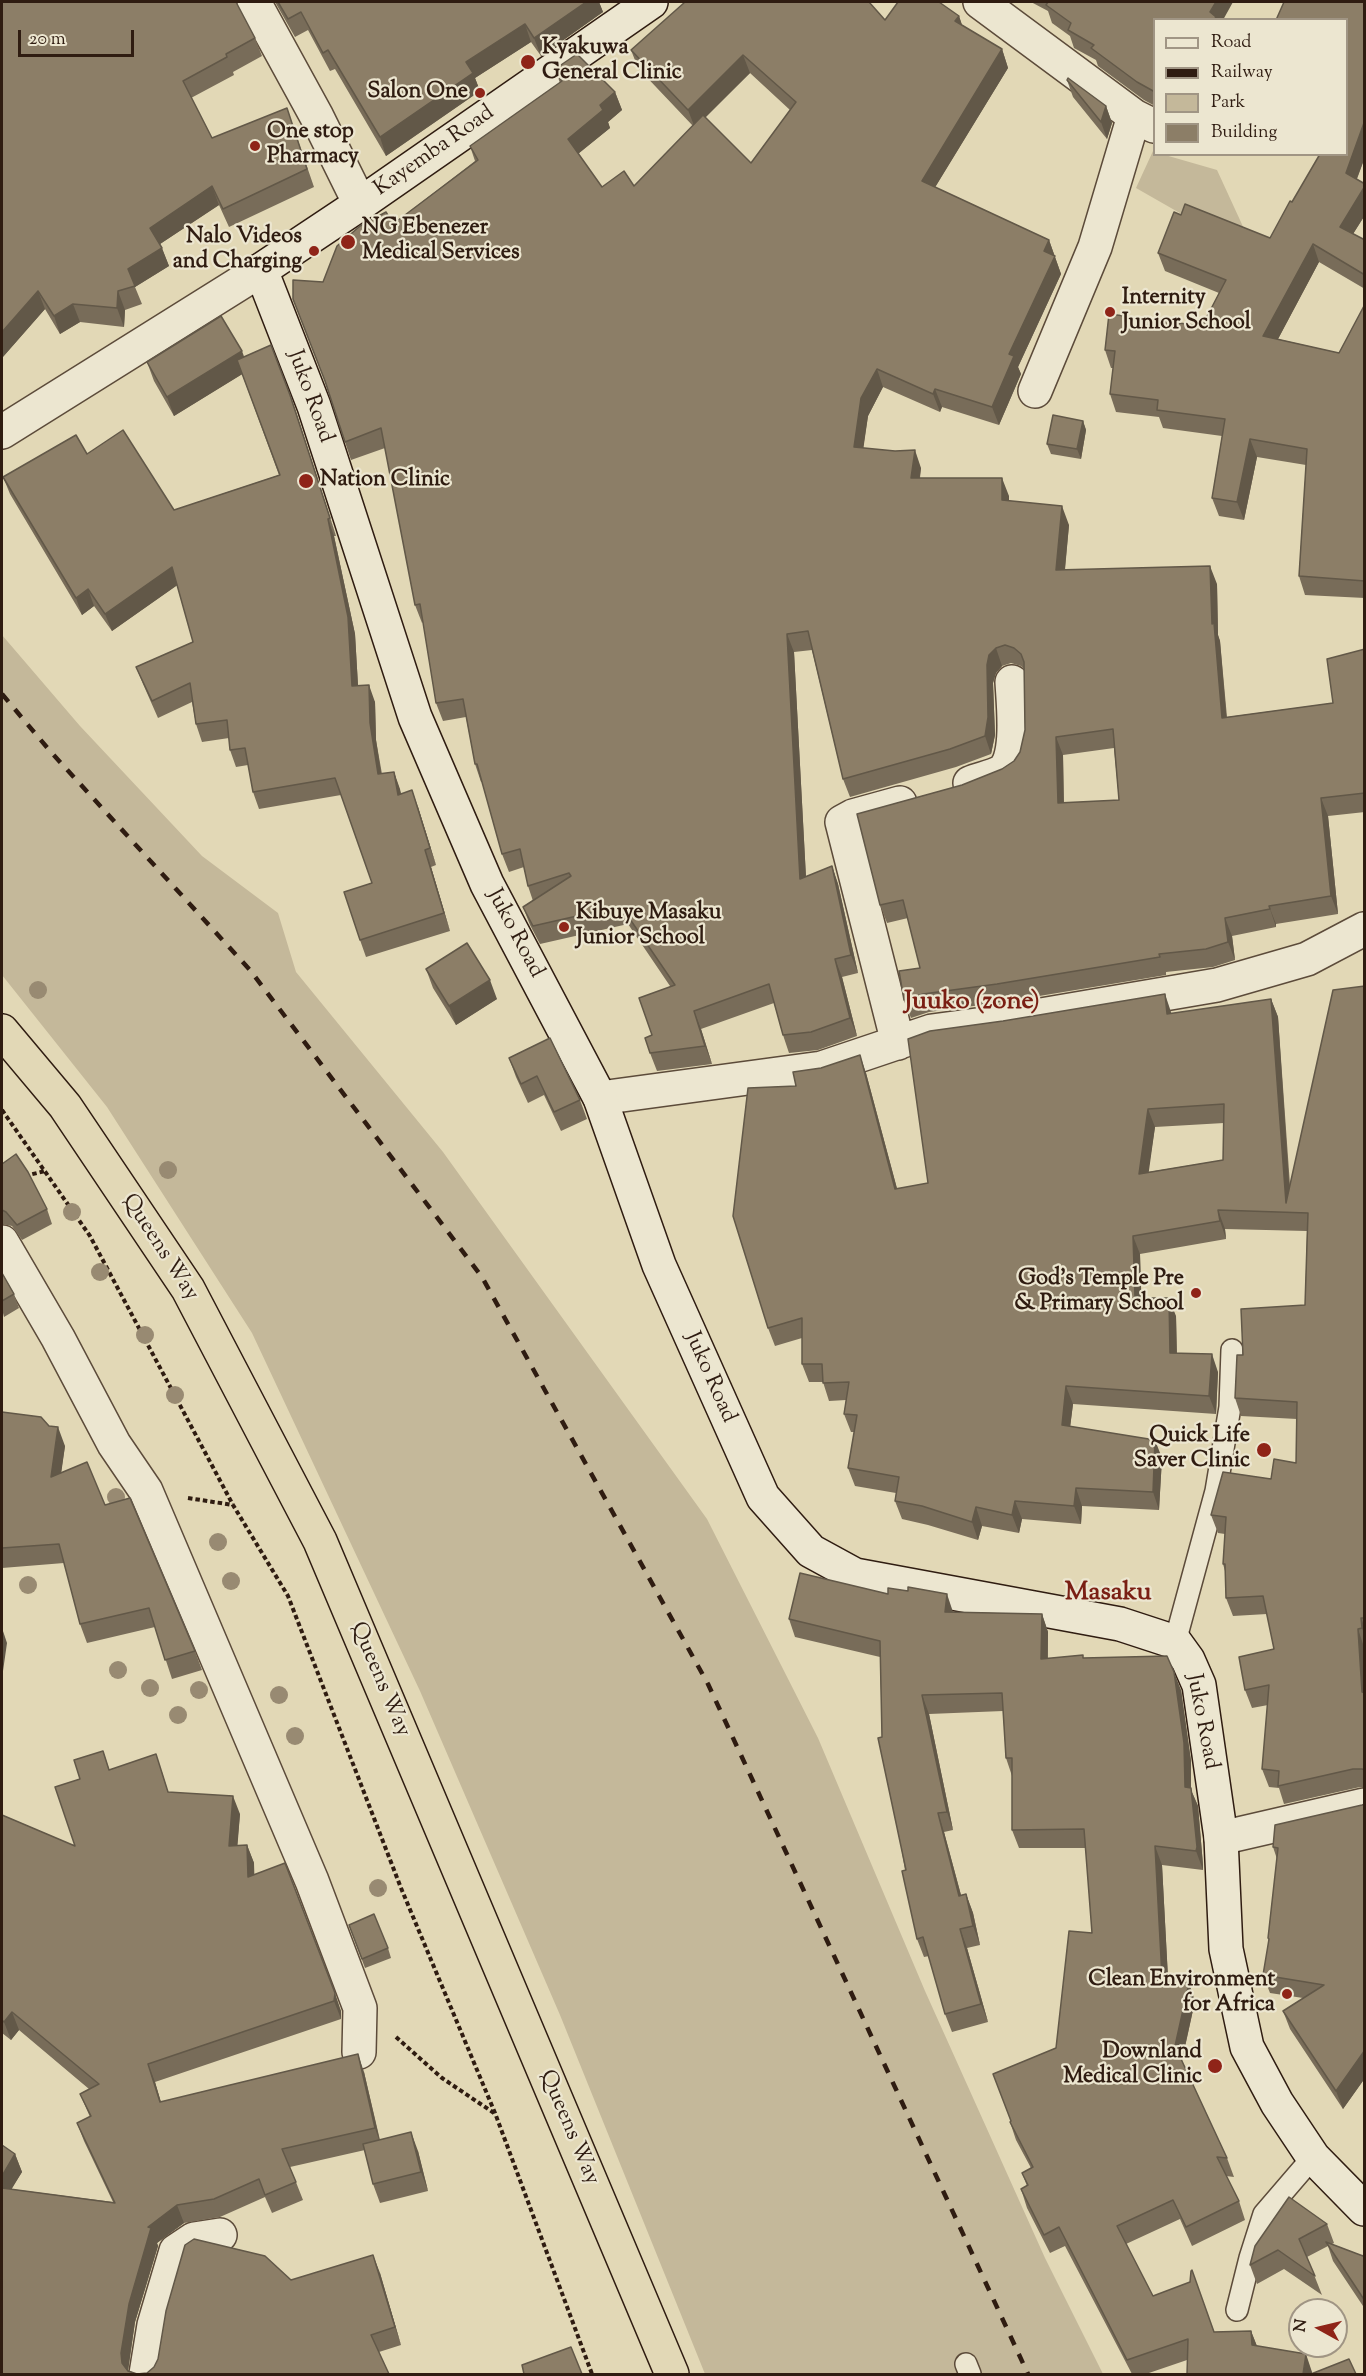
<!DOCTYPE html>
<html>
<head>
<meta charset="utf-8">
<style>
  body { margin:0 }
  #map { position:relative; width:1366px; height:2376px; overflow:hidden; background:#e2d8b6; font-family:"Sorts Mill Goudy",serif }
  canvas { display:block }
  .frame { position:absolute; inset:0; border:3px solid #2f1c11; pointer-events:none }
  .legend { position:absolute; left:1153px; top:18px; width:195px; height:138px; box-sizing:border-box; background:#ece6d0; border:2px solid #a09584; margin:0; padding:8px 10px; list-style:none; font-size:18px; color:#2f1c11 }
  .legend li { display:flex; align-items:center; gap:12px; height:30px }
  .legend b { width:30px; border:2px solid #a09584 }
  .north { position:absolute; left:1288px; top:2298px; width:60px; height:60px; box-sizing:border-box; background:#ece6d0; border:2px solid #a09584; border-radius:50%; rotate:278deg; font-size:16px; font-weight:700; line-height:24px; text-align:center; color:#2f1c11 }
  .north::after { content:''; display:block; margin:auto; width:21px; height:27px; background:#8f2418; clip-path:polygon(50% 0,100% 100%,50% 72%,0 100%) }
  .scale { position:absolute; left:18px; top:30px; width:116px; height:27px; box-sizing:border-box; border:3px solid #2f1c11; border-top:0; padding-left:8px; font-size:18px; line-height:21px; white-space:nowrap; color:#2f1c11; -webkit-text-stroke:4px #ece6d0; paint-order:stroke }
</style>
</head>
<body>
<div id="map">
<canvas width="1366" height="2376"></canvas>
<div class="frame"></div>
<ul class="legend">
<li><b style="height:8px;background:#ece6d0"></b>Road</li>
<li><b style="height:8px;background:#2f1c11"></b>Railway</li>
<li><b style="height:16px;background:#c4b89a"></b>Park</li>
<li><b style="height:16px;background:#8c7e67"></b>Building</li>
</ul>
<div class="north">N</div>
<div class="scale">20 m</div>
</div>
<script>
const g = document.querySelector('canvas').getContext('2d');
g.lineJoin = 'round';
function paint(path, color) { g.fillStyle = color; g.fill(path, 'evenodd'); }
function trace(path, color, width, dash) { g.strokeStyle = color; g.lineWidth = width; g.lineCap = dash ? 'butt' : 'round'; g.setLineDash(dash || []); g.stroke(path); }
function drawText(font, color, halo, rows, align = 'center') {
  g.font = font + ' "Sorts Mill Goudy",serif'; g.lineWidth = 4.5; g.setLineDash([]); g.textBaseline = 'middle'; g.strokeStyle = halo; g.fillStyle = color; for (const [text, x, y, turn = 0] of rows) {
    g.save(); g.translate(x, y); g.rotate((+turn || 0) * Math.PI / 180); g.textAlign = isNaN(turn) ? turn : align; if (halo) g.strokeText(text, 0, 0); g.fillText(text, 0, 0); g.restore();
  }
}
paint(new Path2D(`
  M1153 151 1154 154 1165 155 1217 170 1251 244 1192 220 1136 188Z
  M2 635 80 726 202 856 278 913 296 972 443 1152 707 1519 818 1738 925 1991 1045 2258 1103 2374H705L560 2015 420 1691 252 1333 107 1107 2 975Z`), '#c4b89a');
const lane = new Path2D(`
  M1175 1642 1216 1491 1230 1407 1232 1350
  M1237 2310 1250 2258 1264 2214 1313 2157
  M966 2364 970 2374`);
const street = new Path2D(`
  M254 2 317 117 360 204
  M980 2 1134 116 1154 126
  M1035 391 1095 247 1134 116
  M2 432 261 270
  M970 783C979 779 992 777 1001 772 1020 761 1013 702 1012 682
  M898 1043 842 822 853 816 900 803
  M600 1098 822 1068 932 1031 1006 1021 1217 985 1307 959 1364 929
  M2 1242 58 1338 114 1444 146 1491 312 1881 360 2008 359 2052
  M1221 1838 1364 1805
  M146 2374 154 2325 176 2251 194 2239 220 2235`);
const secondary = new Path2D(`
  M651 2 360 204 261 270 314 406 415 717 487 884 600 1098 659 1265 763 1497 811 1551 855 1575 1120 1624 1175 1642 1188 1660 1199 1685 1221 1838 1226 1949 1247 2047 1277 2103 1313 2157 1364 2209`);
const highway = new Path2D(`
  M2 1031 65 1106 188 1289 320 1541 672 2374`);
trace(lane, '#5c4b3a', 24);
trace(street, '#5c4b3a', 36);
trace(secondary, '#2f1c11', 36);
trace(highway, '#2f1c11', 36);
trace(new Path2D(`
  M2 1110 90 1236 233 1505 288 1596 401 1888 495 2113 592 2374
  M25 1176 45 1171
  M188 1498 233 1505
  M396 2037 442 2078 494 2113`), '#2f1c11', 4, [4.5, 3]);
trace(lane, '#ece6d0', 21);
trace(street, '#ece6d0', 33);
trace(secondary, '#ece6d0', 33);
trace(highway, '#e2d8b6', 33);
trace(new Path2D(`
  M2 694 50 751 250 970 482 1277 708 1684 1028 2374`), '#2f1c11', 4.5, [10, 10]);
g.fillStyle = '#988a72';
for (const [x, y] of [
  [38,990],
  [168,1170],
  [72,1212],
  [100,1272],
  [145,1335],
  [175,1395],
  [116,1497],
  [218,1542],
  [231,1581],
  [28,1585],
  [118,1670],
  [150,1688],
  [199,1690],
  [279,1695],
  [178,1715],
  [295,1736],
  [378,1888]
]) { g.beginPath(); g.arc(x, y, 9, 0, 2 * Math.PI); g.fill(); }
paint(new Path2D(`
  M2 2 255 38 262 56 233 72 234 75 191 98 212 138 293 126 314 187 229 227 219 205 160 244 169 266 135 287 142 304 125 310 124 327 80 322 60 334 45 309 2 358Z
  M275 2H599L603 12 541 56 531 42 475 78 480 91 386 156 335 69 330 71 308 30 295 37Z
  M1031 2H1233L1155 20V106L1144 100 1098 66 1096 60 1074 48 1070 36 1052 23 1048 11Z
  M1365 2V157L1357 179 1365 184V215L1353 234 1365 240V289L1319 262 1278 339 1339 353 1365 304V598L1305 595 1299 576 1306 465 1257 457 1244 520 1219 516 1212 498 1222 436 1163 428 1159 417 1116 412 1110 394 1113 368H1111L1105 350 1202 326 1219 293 1165 271 1158 253 1181 215 1270 238 1292 202 1347 154Z
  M959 16 962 25 1002 49 1008 68 935 187 1049 240 1061 274 1018 367 1021 374 999 425 942 407 940 412 883 387 868 416 863 448 921 468 920 478 1009 496V501L1069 525 1065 570 1217 584 1218 635 1220 641 1227 717 1333 703 1365 649V812L1328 816 1338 914 1276 924V927L1232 936 1235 960 1213 967 1166 972V975L1003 1002 929 1012 911 1018 904 1000 920 968 908 918 887 923 880 905 962 785 1002 769 1014 761 1020 752 1025 730 1024 669 1021 666 1011 663 1002 666 996 673 993 683 995 735 991 754 956 767 850 797 843 779 812 650 794 652 806 877 832 866 838 884 858 973 842 977 857 1036 818 1050 789 1053 783 1035 774 1003 701 1029 712 1064 657 1071 650 1053 652 1035 670 986 628 924 540 944 530 925 523 907 533 901 528 886 524 867 509 872 502 854 482 782H481L475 764 466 717 443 721 436 703 423 622 422 623 415 605 385 448 351 460 327 388 323 282 393 224 475 161 470 146 560 83 555 69 615 92 622 110 608 122 610 128 578 154 602 187 634 186 693 126 638 68 631 50 885 20ZM750 73 790 110 751 163 705 117ZM1114 748 1119 800 1064 803 1063 755Z
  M1067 80 1106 106 1112 123 1107 139 1073 97Z
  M244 357 290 395 296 412 336 536H334L355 634 358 685 375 702 376 740 382 774 394 772 401 794 418 807 436 865 431 867 450 931 366 957 360 940 372 883 341 795 259 809 253 792 248 765 236 767 230 750 229 738 202 742 196 724 192 702 158 718 143 684 136 667 193 642 177 585 112 631 94 606 82 615 10 494 3 477 87 454 174 510 279 475 242 374 174 416 154 381 147 362Z
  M1083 421 1086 430 1081 459 1051 454 1047 444Z
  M426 969 497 999 456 1025 433 988Z
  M1365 986V1787H1360L1284 1804 1279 1788 1269 1787 1262 1769 1268 1705 1252 1708 1245 1690 1274 1649 1267 1614 1233 1616 1226 1598 1225 1571 1223 1564 1225 1534 1218 1533 1211 1515 1296 1463 1297 1419 1241 1416 1235 1398 1243 1355 1305 1305 1307 1231 1225 1229 1226 1239 1140 1254 1141 1298 1176 1316 1177 1353 1218 1372 1216 1414 1073 1404 1070 1427 1162 1458 1159 1510 1082 1506 1081 1524 1022 1519 1019 1533 982 1526 978 1540 928 1525 902 1519 895 1501 896 1493 855 1486 848 1468 855 1432H851L844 1414 846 1400 829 1401 823 1382H809L802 1364V1338L775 1346 768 1328 796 1086 866 1073 897 1189 928 1183 1171 1012V1014L1271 999 1278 1017 1290 1185ZM1224 1123 1223 1160 1148 1172 1155 1127Z
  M509 1058 580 1100 587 1119 561 1131 544 1095 528 1103 516 1077Z
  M2 1164 47 1209 52 1224 22 1240 12 1226 2 1224Z
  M2 1273 14 1294 19 1308 4 1317 2 1309Z
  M2 1412 65 1446 61 1472 105 1505 195 1651 202 1670 172 1679 155 1627 87 1643 80 1624 64 1563 2 1568Z
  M953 1612 1042 1614 1048 1632V1658H1084L1181 1690 1191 1761V1790L1198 1806 1203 1865V1870L1162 1865 1168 1979 1195 2001 1182 2061 1227 2158 1234 2177 1226 2176 1239 2201 1245 2220 1192 2246 1180 2219 1126 2244 1153 2296 1214 2332 1251 2331 1257 2346 1312 2372V2374H1356H1187V2360L1146 2374H1132L1065 2246 1050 2253 1027 2208 1021 2189 1027 2186 1022 2173 1031 2168 1016 2140 1010 2122 1011 2121 993 2074 1056 2048 1092 1933 1086 1848H1019L1012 1830V1776L1006 1758 1003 1711 929 1714 953 1830 944 1832 961 1895 966 1894 973 1913 980 1945 967 1948 988 2022 952 2032 945 2014 929 1956 924 1957 917 1939 882 1737 880 1657 795 1637 789 1619Z
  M103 1751 109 1769 162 1772 168 1792 240 1814 237 1846 247 1845 254 1863V1875L341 2011V2019L155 2082 161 2102 364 2072 380 2140 418 2151 428 2191 380 2203 373 2184 365 2150 290 2167 303 2200 272 2213 265 2197 220 2217 184 2223 157 2243 158 2246 135 2322 128 2370 137 2374 147 2373 291 2280 380 2273 401 2345 379 2352 389 2374H2V2145L15 2154 22 2172 11 2189 113 2202 84 2141 77 2123 90 2117 80 2094 89 2089 19 2030 11 2040 2 2033V1815L75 1846 80 1779Z
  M1365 1804V2078L1343 2109 1290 2029 1283 2011 1303 1998 1270 1993 1263 1975 1269 1941 1268 1938 1277 1859 1273 1847Z
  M349 1925 388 1948 391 1958 365 1968Z
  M1327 2224 1334 2243 1332 2244 1363 2256 1365 2253V2309L1333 2261 1328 2246 1307 2257 1322 2295 1284 2269 1257 2284 1250 2265Z`), '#786c59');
paint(new Path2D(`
  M586 2H599L603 12 541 56 534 38Z
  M1216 2H1233L1223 20H1213L1210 12Z
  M959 16 965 34 955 21Z
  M525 24 531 42 475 78 480 91 386 156 380 137 466 62Z
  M1002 49 1008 68 928 199 922 181Z
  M743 55 750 73 695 128 688 110Z
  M615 92 622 110 608 122 610 128 574 157 568 139 600 105Z
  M1106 106 1112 123 1107 139 1101 122Z
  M1365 120V157L1352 191 1346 173Z
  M212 186 219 205 157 246 150 228Z
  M1365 186V215L1346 245 1340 227Z
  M1049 240 1061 274 1018 367 1021 374 999 425 992 407 1044 251Z
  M1313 244 1319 262 1270 354 1263 336Z
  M162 248 169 266 135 287 128 269Z
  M38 291 45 309 2 358V332Z
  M118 291 125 310 124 327 117 308Z
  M73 304 80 322 60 334 54 316Z
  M242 351 249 370 174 416 167 397Z
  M877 369 883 387 868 416 861 465 854 447 861 398Z
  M935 389 942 407 940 412 933 394Z
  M290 395 296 412 336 536 330 518Z
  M1083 421 1086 430 1081 459 1077 449Z
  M1250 439 1257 457 1244 520 1237 502Z
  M915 450 921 468 917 496 911 478Z
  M1002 478 1009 496V518L1002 500Z
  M1062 506 1069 525 1063 588 1056 570Z
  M328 519 334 536 355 634 359 703 352 686Z
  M1210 566 1217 584 1218 635 1220 641 1228 736 1222 718 1212 624Z
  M172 567 179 584 112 631 105 614Z
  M88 589 94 606 82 615 76 598Z
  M787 634 794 652 807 897 800 879Z
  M996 648 1002 666 996 673 993 683 995 735 991 754 985 736 987 665 989 655Z
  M369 685 375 702 376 740 384 792 378 774 370 723Z
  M1056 737 1063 755 1064 821 1058 803Z
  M394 772 400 789 405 812 398 795Z
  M412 790 418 807 436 865 430 848Z
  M1321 798 1328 816 1338 914 1331 896Z
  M425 850 431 867 450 931 444 913Z
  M832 866 838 884 858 973 851 955Z
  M1269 906 1276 924V927Z
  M1225 918 1232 936 1235 960 1228 942Z
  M835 959 842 977 857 1036 850 1018Z
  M490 980 497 999 456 1025 449 1006Z
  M1165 994 1171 1012 1174 1032 1167 1014Z
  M1271 999 1278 1017 1291 1212 1286 1203Z
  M694 1011 701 1029 712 1064 705 1046Z
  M860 1055 866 1073 902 1207 895 1189Z
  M1148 1109 1155 1127 1146 1192 1139 1174Z
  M1218 1210 1225 1229 1226 1239 1220 1221Z
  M1133 1236 1140 1254 1142 1316 1135 1298Z
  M1169 1298 1176 1316 1177 1371 1170 1353Z
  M1212 1354 1218 1372 1216 1414 1209 1396Z
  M1066 1386 1073 1404 1068 1444 1062 1425Z
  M58 1427 65 1446 58 1496 51 1477Z
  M1155 1440 1162 1458 1159 1510 1153 1492Z
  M1076 1488 1082 1506 1081 1524 1074 1506Z
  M1015 1501 1022 1519 1019 1533 1012 1515Z
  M976 1507 982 1526 978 1540 972 1522Z
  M947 1594 953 1612H945Z
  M1042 1614 1048 1632 1047 1677 1041 1659Z
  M1361 1618 1365 1628V1636L1362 1628Z
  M2 1628 7 1643 2 1678Z
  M1358 1629 1364 1647 1365 1699 1362 1692Z
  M1174 1672 1181 1690 1191 1761V1790L1198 1806 1203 1865V1870L1196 1851 1185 1787Z
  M922 1695 929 1714 953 1830 947 1812Z
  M233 1796 240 1814 236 1864 229 1846Z
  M938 1813 944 1832 966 1914 959 1896Z
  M247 1845 254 1863 255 1896 248 1877Z
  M1155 1846 1162 1865 1169 1996 1162 1977Z
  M966 1894 973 1913 980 1945 973 1926Z
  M960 1929 967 1948 988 2022 981 2004Z
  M1189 1983 1195 2001 1181 2064 1175 2046Z
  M335 1993 341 2011V2019L334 2001Z
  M12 2012 19 2030 11 2040 4 2022Z
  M1365 2050V2078L1343 2109 1336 2091Z
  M358 2054 364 2072 381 2146 375 2128Z
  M148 2064 155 2082 166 2120 160 2102Z
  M411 2132 418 2151 428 2191 421 2172Z
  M15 2154 22 2172 2 2205V2176Z
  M177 2205 184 2223 157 2243 158 2246 135 2322 128 2371 122 2363 121 2353 129 2304 148 2227Z
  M373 2255 380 2273 401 2345 395 2327Z
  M1251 2331 1258 2349 1252 2345Z
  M1306 2354 1312 2372V2374H1303Z`), '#625848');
const building = new Path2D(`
  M2 2H236L255 38 226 54 227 57 183 81 212 138 287 108 307 169 223 209 212 186 150 228 162 248 128 269 135 286 118 291 117 308 73 304 54 316 38 291 2 332Z
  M278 2H586L534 38 525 24 466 62 473 73 380 137 328 50 323 53 301 12 288 19Z
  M685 2H869L885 20 898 2H939L959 16 955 21 1002 49 922 181 1049 240 1044 251 1055 256 1009 354 1014 356 992 407 935 389 933 394 877 369 861 398 854 447 895 451 915 450 911 478H1002V500L1062 506 1056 570 1210 566 1212 624 1214 623 1222 718 1333 703 1327 659 1365 649V793L1321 798 1331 896 1269 906 1270 909 1225 918 1228 942 1206 949 1159 954 1160 957 997 984 923 994 904 1000 899 971 920 968 903 900 880 905 857 814 962 785 1002 769 1014 761 1020 752 1025 730 1024 662 1021 654 1014 648 1005 645 996 648 989 655 987 665 988 717 985 736 950 749 843 779 808 631 787 634 800 879 832 866 851 955 835 959 850 1018 811 1032 783 1035 769 984 694 1011 705 1046 650 1053 645 1038 652 1035 639 998 675 985 621 906 533 926 523 907 571 876 569 873 528 886 520 849 502 854 477 764H475L463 699 436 703 420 604 415 605 381 428 345 442 325 381 293 299V280L323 282 337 246 360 226 386 212 393 224 478 160 470 146 562 81 555 69 577 54 615 92 600 105 603 110 568 139 602 187 624 171 634 186 703 115 751 163 796 102 743 55 688 110 631 50ZM1113 729 1119 800 1058 803 1056 737Z
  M1048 2H1216L1210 12 1216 17 1214 20H1155V92L1137 82 1091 48 1094 45 1068 30 1071 23 1046 5Z
  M1284 2H1365V120L1346 173 1365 184V186L1340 227 1365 240V275L1313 244 1263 336 1339 353 1365 304V581L1299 576 1307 449 1250 439 1237 502 1212 498 1225 419 1157 410 1158 400 1110 394 1115 351 1105 350 1109 314 1202 326 1226 280 1158 253 1174 212 1181 215 1185 204 1270 238 1290 201 1292 202 1320 154H1347V20H1276Z
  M1068 78 1106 106 1101 122 1067 80Z
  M221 316 242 351 167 397 147 362Z
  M271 345 290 395 330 518 328 519 348 617 352 686 369 685 370 723 378 774 394 772 398 795 412 790 430 848 425 850 444 913 360 940 344 892 372 883 335 778 253 792 245 748 230 750 227 720 196 724 190 683 152 701 136 667 193 642 172 567 105 614 88 589 76 598 3 477 76 435 87 454 123 430 174 510 280 475 237 360Z
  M1053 415 1083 421 1077 449 1047 444Z
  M467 943 490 980 449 1006 426 969Z
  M1365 986V1618H1361L1362 1628 1358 1629 1362 1692 1365 1693V1770L1362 1769H1353L1278 1786 1279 1771 1262 1769 1269 1685 1245 1690 1239 1657 1274 1649 1263 1596 1226 1598 1225 1564H1223L1226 1517 1211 1515 1223 1472 1271 1479 1274 1459 1296 1463 1297 1402 1235 1398 1237 1355H1243L1241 1309 1305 1305 1308 1213 1218 1210 1220 1221 1133 1236 1135 1298H1169L1170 1353 1212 1354 1209 1396 1066 1386 1062 1425 1155 1440 1153 1492 1076 1488 1074 1506 1015 1501 1012 1515 976 1507 972 1522 922 1506 895 1501 899 1477 848 1468 857 1415 844 1414 849 1382 823 1383 822 1364H802V1318L768 1328 733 1216 748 1088 796 1086 793 1072 821 1068 860 1055 895 1189 928 1183 908 1039 930 1031 1003 1021 1165 994 1167 1014 1271 999 1286 1203 1333 990ZM1224 1104 1223 1160 1139 1174 1148 1109Z
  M550 1038 580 1100 554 1112 537 1076 521 1084 509 1058Z
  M16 1154 28 1172 47 1209 17 1225 6 1212 2 1210V1164Z
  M2 1273 14 1294 2 1301Z
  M2 1412 41 1417 49 1426 58 1427 51 1477 87 1462 105 1505 130 1498 195 1651 165 1660 149 1608 80 1624 59 1544 2 1548Z
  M800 1573 888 1594V1588L908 1591V1587L947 1594 945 1612 1042 1614 1041 1659 1083 1655V1658L1167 1656 1174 1672 1184 1743 1185 1787 1191 1788 1197 1847 1196 1851 1155 1846 1162 1977 1189 1983 1175 2046 1227 2158 1217 2157 1239 2201 1186 2227 1173 2200 1117 2226 1153 2296 1190 2282 1191 2271 1192 2270 1214 2332 1251 2331 1252 2345 1306 2354 1303 2374H1187L1188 2339 1127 2360 1059 2227 1044 2235 1021 2189 1028 2185 1022 2173 1033 2167 1010 2122 1011 2121 993 2074 1056 2048 1069 1931 1092 1933 1084 1829 1012 1830V1758H1006L1002 1693 922 1695 947 1812 938 1813 959 1896 966 1894 973 1926 960 1929 981 2004 945 2014 923 1937 917 1939 902 1871 906 1870 878 1738 882 1737 880 1641 789 1619Z
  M103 1751 109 1770 156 1754 168 1792 233 1796 229 1846 247 1845 248 1877 285 1863 335 1993 334 2001 148 2064 160 2102 358 2054 375 2128 282 2149 296 2182 265 2195 259 2179 214 2199 177 2205 148 2227 151 2228 129 2304 121 2353 122 2363 128 2371 137 2374 147 2373 154 2367 158 2359 166 2311 185 2245 194 2239 265 2256 291 2280 373 2255 395 2327 371 2335 389 2374H2V2188L115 2203 77 2123 91 2116 80 2094 99 2084 12 2012 4 2022 2 2020V1815L75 1846 55 1787 80 1779 74 1760Z
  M1365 1804V2050L1336 2091 1283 2011 1324 1985 1263 1975 1269 1939 1268 1938 1278 1848 1273 1847 1275 1825 1362 1805Z
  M374 1914 388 1948 362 1959 349 1925Z
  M411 2132 421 2172 373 2184 363 2144Z
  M2 2145 15 2154 2 2176Z
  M1289 2197 1327 2224 1299 2239 1315 2276 1278 2250 1250 2265 1255 2246Z
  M1326 2242 1363 2256 1365 2253V2301Z
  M571 2347 582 2374H524L522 2365Z
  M1349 2359 1356 2374H1311Z`);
paint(building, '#8c7e67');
trace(building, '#625848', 1.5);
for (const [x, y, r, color] of [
  [528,62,8,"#8f2418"],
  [480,93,6,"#8f2418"],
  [255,146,6,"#8f2418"],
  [348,242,8,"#8f2418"],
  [314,251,6,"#8f2418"],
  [1110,312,6,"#8f2418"],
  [306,481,8,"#8f2418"],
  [564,927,6,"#8f2418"],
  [1196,1293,6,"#8f2418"],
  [1264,1450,8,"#8f2418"],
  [1287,1994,6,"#8f2418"],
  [1215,2066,8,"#8f2418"]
]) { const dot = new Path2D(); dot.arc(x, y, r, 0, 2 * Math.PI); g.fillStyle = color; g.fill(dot); trace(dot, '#ece6d0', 2); }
drawText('bold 22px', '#2f1c11', '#ece6d0', [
  ["Kyakuwa",542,49],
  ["General Clinic",542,74],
  ["Salon One",468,93,"right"],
  ["One stop",267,133],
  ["Pharmacy",267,158],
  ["NG Ebenezer",362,229],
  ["Medical Services",362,254],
  ["Nalo Videos",302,238,"right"],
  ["and Charging",302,263,"right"],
  ["Internity",1122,299],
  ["Junior School",1122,324],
  ["Nation Clinic",320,481],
  ["Kibuye Masaku",576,914],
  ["Junior School",576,939],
  ["God's Temple Pre",1184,1280,"right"],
  ["& Primary School",1184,1305,"right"],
  ["Quick Life",1250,1437,"right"],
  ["Saver Clinic",1250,1462,"right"],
  ["Clean Environment",1275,1981,"right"],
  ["for Africa",1275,2006,"right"],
  ["Downland",1202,2053,"right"],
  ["Medical Clinic",1202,2078,"right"]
], 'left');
drawText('22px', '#2f1c11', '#ece6d0', [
  ["Kayemba Road",435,152,-35],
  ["Juko Road",309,397,70],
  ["Juko Road",514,934,62],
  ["Queens Way",159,1248,57],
  ["Juko Road",709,1378,66],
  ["Queens Way",379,1680,67],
  ["Juko Road",1201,1722,79],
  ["Queens Way",568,2128,67]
]);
drawText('bold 26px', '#7a1f14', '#ece6d0', [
  ["Juuko (zone)",972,1004],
  ["Masaku",1108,1595]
]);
</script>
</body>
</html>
